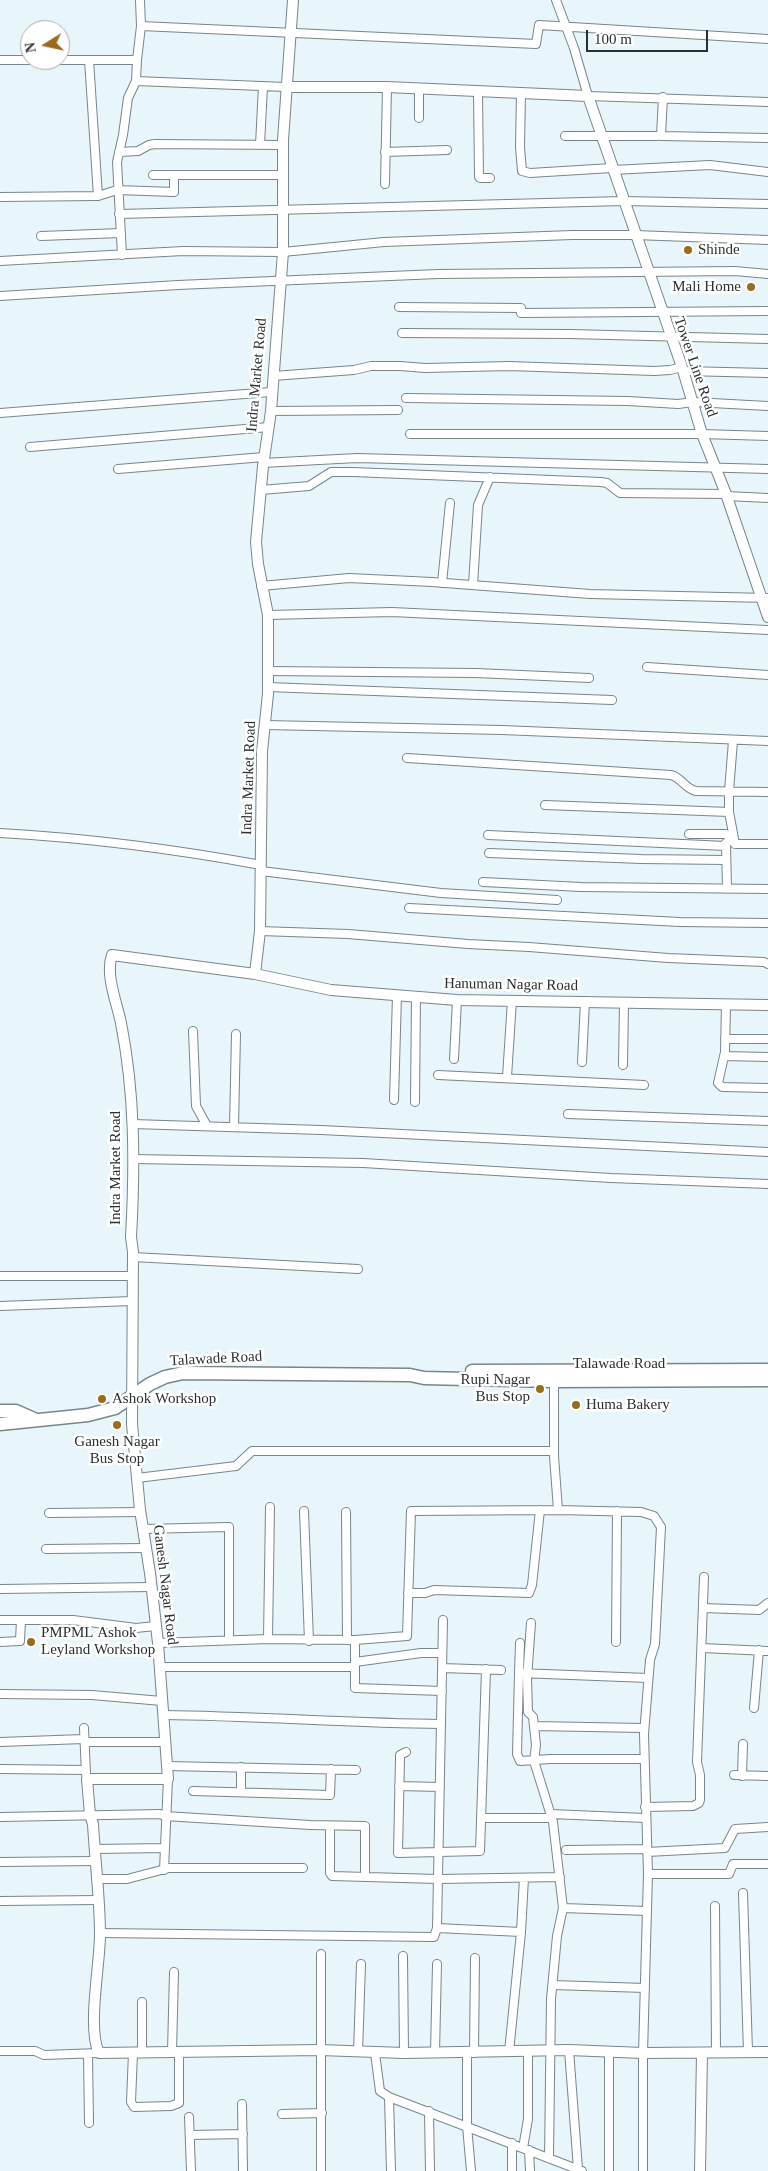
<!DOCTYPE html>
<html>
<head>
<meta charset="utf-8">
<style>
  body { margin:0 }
  #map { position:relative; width:768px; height:2171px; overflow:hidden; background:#e8f6fc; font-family:Georgia,serif }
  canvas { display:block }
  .north { position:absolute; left:20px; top:20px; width:50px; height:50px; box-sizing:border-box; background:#fff; border:1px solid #aaacad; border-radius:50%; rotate:260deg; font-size:14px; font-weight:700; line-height:20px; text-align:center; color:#2a2f31 }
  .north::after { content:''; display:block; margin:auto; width:18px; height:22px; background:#996b1b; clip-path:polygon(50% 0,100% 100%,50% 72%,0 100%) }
  .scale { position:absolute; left:586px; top:30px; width:122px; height:22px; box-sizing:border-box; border:2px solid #2a2f31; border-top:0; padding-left:6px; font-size:15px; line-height:18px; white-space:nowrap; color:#2a2f31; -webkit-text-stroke:4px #fff; paint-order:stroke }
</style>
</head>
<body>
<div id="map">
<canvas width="768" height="2171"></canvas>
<div class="north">N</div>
<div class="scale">100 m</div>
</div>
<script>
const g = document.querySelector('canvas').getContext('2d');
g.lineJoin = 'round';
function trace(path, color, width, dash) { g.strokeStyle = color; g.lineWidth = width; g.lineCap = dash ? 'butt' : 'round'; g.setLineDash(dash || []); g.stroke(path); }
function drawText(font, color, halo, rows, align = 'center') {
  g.font = font + ' Georgia,serif'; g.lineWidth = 5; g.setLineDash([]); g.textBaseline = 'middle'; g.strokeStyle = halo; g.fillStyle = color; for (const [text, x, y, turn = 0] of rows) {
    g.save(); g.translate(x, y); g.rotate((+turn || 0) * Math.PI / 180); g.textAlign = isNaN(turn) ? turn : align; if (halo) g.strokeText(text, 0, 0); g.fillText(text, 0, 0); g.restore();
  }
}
const minor = new Path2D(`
  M140 0 141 26 536 44 539 25 768 39
  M556 0 574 48 588 96 768 102
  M0 60H137L136 81 128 98 123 135 117 162 122 255
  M89 60 98 196
  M137 60 141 26
  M136 81 286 87
  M478 92 479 177 480 178H490
  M521 93 520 147 522 171 530 173 612 168
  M663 97 661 136 768 138
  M419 118V89
  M565 136H657
  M260 145 263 86
  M119 152 138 151 149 145 155 144 283 145
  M385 152 447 150
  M613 170 710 165 768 172
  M153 175H283
  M385 184 387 87
  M0 197 98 196 117 190 174 192V175
  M119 214 624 201 768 204
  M41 236 121 233
  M0 261 183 251 283 252 384 242 572 235H635L768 240
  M0 296 178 285 438 274 735 271 768 274
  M399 307 521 308V313L768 311
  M402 333 570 334 768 339
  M683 371 768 373
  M273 376 354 370 371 366H400L425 368 509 366 654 371 670 370 682 367
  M406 398 628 401 678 404 693 402 768 406
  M271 411 398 410
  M0 413 271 392
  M410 434H702L768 436
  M30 447 269 427
  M263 463 357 458 768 469
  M118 469 264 457
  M261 490 309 486 331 472H353L601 482 607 483 620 493 726 494
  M726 496 768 498
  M442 583 450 503
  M473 585 478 505 490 477
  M261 586 349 578 432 582 590 594 768 598
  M268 615 392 612 768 630
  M647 667 768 675
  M268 671 476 673 589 678
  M268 687 612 700
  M265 725 502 730 768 741
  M407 758 671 775C681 777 685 789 696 791L768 792
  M545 805 729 812
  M0 833C88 838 174 849 261 865
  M689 834H726L735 844 729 812V791L733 741
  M488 835 726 846
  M726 843 727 889
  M735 844H768
  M489 853 641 859 726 860
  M261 871 441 893 557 900
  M483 882 581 887 768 889
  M409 908 680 922 768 923
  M260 931 348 934 468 944 529 947 668 958 764 962 768 964
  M726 1004 725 1052 718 1083 722 1087 768 1088
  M193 1031 196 1106 207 1126
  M725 1039H768
  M724 1056 768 1057
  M454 1059 457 1000
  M582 1062 585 1001
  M623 1065 624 1002
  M438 1075 644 1085
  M507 1077 512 1000
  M394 1100 397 995
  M415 1102 416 996
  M568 1114 768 1121
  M133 1124 321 1130 768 1152
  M234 1127 236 1034
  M133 1159 363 1163 611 1178 768 1184
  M133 1257 358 1269
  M0 1276H132
  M0 1306 132 1301
  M554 1378V1456L558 1510 641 1512 654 1516 661 1527 655 1644 650 1660 644 1734 648 1874 643 2053V2171
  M137 1478 236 1466 252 1451H554
  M304 1511 309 1641
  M346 1512 347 1640
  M49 1513 141 1512
  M143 1529 229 1527V1640
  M46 1549 146 1548
  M0 1589 152 1587
  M408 1593H425L434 1590 529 1593 532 1585 540 1510
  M703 1608 759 1610 768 1603
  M0 1620H73L136 1628 155 1626
  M531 1623 527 1679 528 1712 533 1717 536 1745 534 1761 553 1822 563 1908 557 1936 551 1999 549 2158
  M268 1639 270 1507
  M355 1640V1688L442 1691
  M0 1642 20 1641 21 1620
  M616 1642 617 1511
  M158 1643 268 1639 355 1640 407 1636 411 1511 558 1510
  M702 1648 768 1651
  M355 1662 421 1653H442
  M160 1667H355
  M442 1668 501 1670
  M519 1673 520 1643
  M0 1694 92 1695 162 1701
  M754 1708 759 1650
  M163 1715C256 1716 348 1723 441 1724
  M534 1726 644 1728
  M84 1728 86 1774
  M0 1742 84 1739
  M85 1742H165
  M406 1752 400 1755V1758L398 1853 480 1851 486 1669
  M644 1759H550L520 1761 517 1754 519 1673 648 1678
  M167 1766 356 1770
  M0 1769 86 1770
  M734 1775 768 1776
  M742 1776 743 1744
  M399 1786 440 1787
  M193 1791 330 1795 331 1769
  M241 1792V1767
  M645 1807 693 1806 699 1803 700 1800V1775L697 1762 704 1577
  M551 1814 645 1818
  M0 1817 160 1814 165 1816 310 1825 365 1826V1877
  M481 1818H552
  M330 1826V1873L332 1876 438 1879 560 1877
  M94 1849 164 1848
  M566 1850 647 1849
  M647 1852 725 1848 735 1829 768 1827
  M0 1862 95 1861
  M164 1870 168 1779
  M648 1874H729L733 1864H768
  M96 1879H127L169 1868H303
  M743 1893 748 2052
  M0 1901 99 1900
  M715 1906 716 2053
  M563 1908 647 1911
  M437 1928 521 1932
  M100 1933 434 1937 437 1928 443 1620
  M403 1956 404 2053
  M553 1985 645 1988
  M142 2002V2053
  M569 2050 578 2169
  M0 2051H35L44 2055 99 2053
  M172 2052 174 1972
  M358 2052 361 1964
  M509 2052 521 1932 524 1878
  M609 2052V2171
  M133 2053 131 2102 134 2107 171 2106 179 2103V2052
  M375 2053 380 2091 389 2097 582 2171
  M435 2053 437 1964
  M467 2053V2126L471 2171
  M474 2053 475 1958
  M88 2054 89 2123
  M389 2097 391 2171
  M242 2104 243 2171
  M429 2111 430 2171
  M282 2114 322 2113
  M189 2117 191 2171
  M190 2135 243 2134
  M523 2148 528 2119V2052
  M529 2150 530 2171
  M321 2171V1954
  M512 2171V2143`);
const tertiary = new Path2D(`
  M286 87H387L588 96 682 367 702 434 726 494 768 617
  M255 974 260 931 262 751 268 694V615L258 564 256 542 263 466 271 411 283 252V140L293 0
  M768 1005 457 1000 331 990 255 974 112 955C105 975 117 1003 121 1023 135 1094 135 1165 131 1237L133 1252 132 1424 140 1510 150 1573 158 1643 168 1779H87L90 1815 93 1824C95 1861 100 1898 100 1935 100 1964 87 2029 99 2053L320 2050 404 2053 569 2050 643 2053 768 2052
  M700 2171 702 2053`);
const primary = new Path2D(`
  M472 1371 768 1370
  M0 1411H16L34 1419
  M0 1424 88 1415 115 1408 150 1384 165 1377 183 1373 410 1375 424 1378 554 1381 768 1380`);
trace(minor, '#78858a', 10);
trace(tertiary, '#78858a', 12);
trace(primary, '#78858a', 15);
trace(minor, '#fff', 8);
trace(tertiary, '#fff', 10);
trace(primary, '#fff', 12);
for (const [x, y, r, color] of [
  [688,250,5,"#996b1b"],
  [751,287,5,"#996b1b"],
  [540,1389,5,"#996b1b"],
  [102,1399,5,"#996b1b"],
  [576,1405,5,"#996b1b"],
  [117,1425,5,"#996b1b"],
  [31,1642,5,"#996b1b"]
]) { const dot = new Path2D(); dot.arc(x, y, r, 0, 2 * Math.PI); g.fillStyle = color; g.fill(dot); trace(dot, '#fff', 2); }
drawText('15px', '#2a2f31', '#fff', [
  ["Shinde",698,250],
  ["Mali Home",741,287,"right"],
  ["Rupi Nagar",530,1380,"right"],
  ["Bus Stop",530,1397,"right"],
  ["Ashok Workshop",112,1399],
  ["Huma Bakery",586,1405],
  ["Ganesh Nagar",117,1442,"center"],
  ["Bus Stop",117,1459,"center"],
  ["PMPML Ashok",41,1633],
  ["Leyland Workshop",41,1650]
], 'left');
drawText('15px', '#2a2f31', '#fff', [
  ["Tower Line Road",695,367,71],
  ["Indra Market Road",257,375,-85],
  ["Indra Market Road",249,778,-88],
  ["Hanuman Nagar Road",511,985,1],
  ["Indra Market Road",116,1168,-90],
  ["Talawade Road",216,1359,-3],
  ["Talawade Road",619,1364],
  ["Ganesh Nagar Road",165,1585,83]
]);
</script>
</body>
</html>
